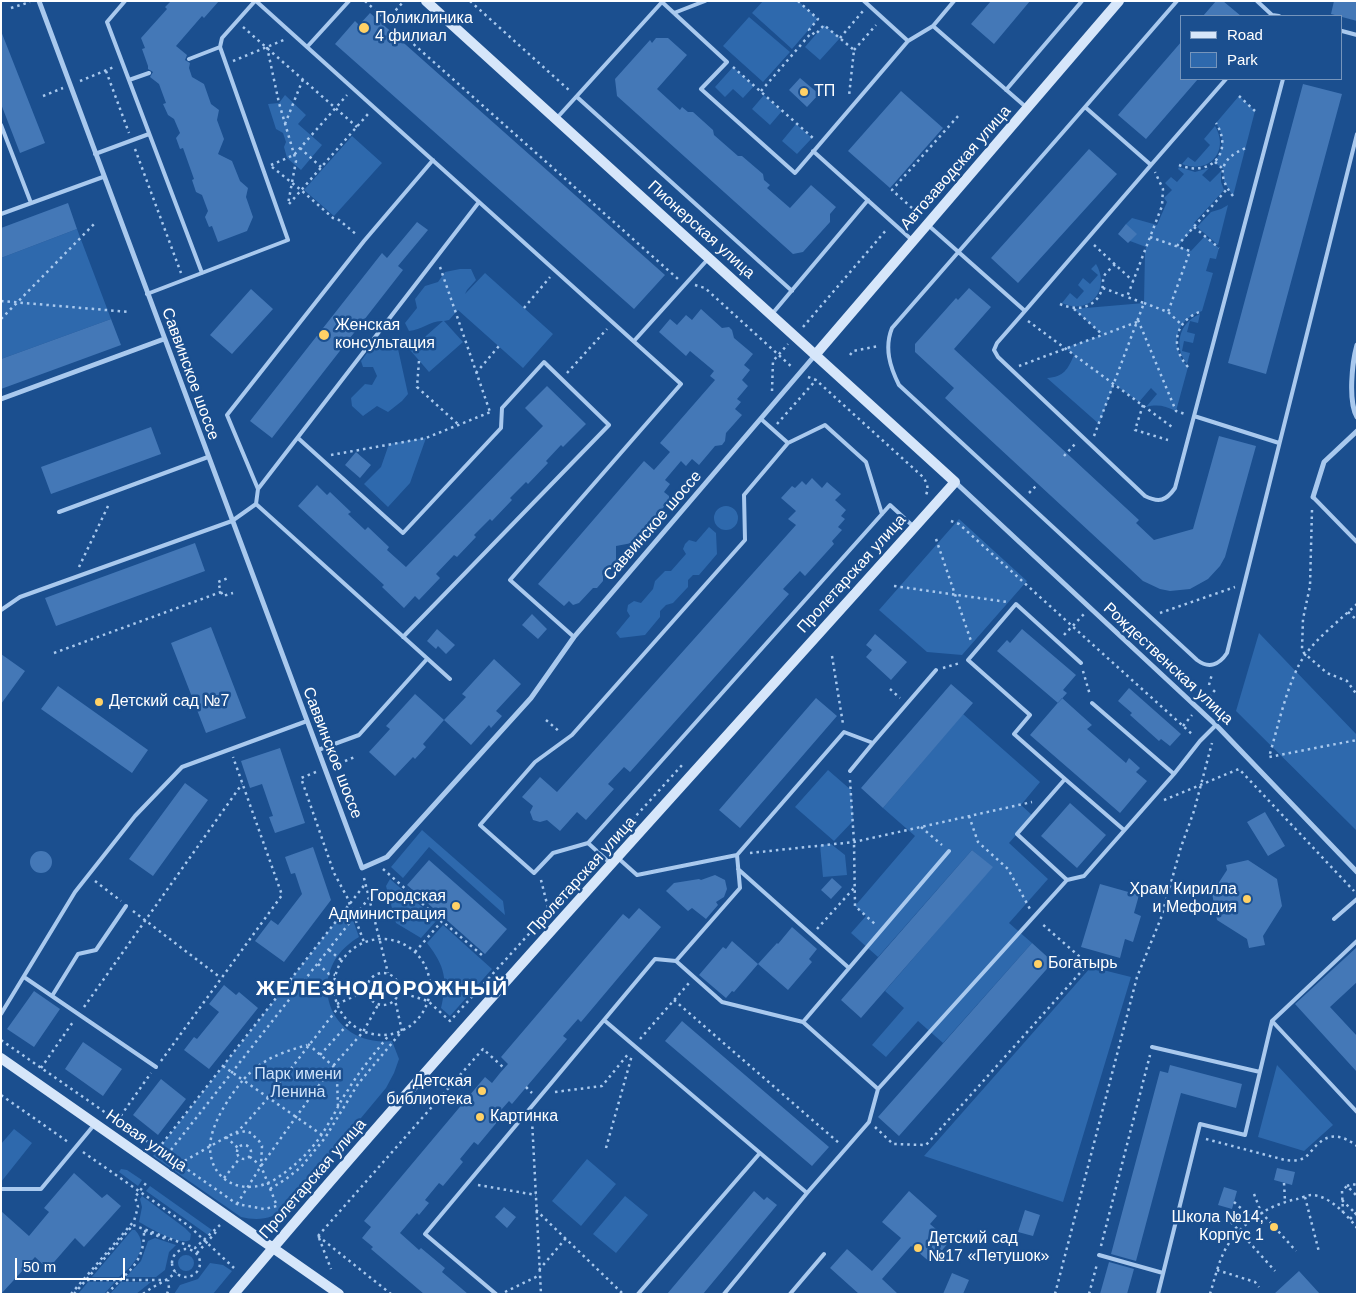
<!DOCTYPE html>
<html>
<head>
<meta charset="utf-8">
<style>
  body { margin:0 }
  #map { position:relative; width:1358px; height:1295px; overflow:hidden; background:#1b4f8f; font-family:Arial,sans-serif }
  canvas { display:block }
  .frame { position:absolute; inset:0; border:2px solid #fff; pointer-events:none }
  .legend { position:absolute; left:1180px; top:15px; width:162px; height:65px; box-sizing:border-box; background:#1b4f8f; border:1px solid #7695bc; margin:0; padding:6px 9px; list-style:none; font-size:15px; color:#fff }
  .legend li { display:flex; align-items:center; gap:10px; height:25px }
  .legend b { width:25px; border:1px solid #7695bc }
  .scale { position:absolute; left:15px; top:1258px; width:110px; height:22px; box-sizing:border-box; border:2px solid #fff; border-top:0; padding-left:6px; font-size:15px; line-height:18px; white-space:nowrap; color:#fff; -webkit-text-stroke:4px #1b4f8f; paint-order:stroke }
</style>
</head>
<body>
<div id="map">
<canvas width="1358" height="1295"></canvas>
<div class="frame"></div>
<ul class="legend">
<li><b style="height:6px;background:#d6e6fa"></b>Road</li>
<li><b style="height:14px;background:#2e69ad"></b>Park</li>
</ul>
<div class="scale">50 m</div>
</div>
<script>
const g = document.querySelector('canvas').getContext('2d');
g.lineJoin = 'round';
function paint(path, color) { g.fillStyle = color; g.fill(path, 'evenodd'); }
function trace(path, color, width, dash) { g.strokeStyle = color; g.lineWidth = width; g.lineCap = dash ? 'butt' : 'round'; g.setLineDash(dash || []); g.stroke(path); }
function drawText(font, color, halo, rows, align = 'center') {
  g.font = font + ' Arial,sans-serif'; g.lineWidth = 5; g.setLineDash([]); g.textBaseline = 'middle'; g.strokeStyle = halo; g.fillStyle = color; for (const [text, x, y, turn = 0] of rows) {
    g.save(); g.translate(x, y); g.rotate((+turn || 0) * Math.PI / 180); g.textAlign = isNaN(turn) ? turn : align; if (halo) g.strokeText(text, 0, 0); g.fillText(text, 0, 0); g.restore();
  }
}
paint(new Path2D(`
  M763 1H798L818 19 792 49 752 13Z
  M749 17 790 52 763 82 723 46Z
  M824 25 840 38 820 60 805 47Z
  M733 67 754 86 743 98 733 89 725 97 715 87Z
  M285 95 306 115 298 124 322 145 301 170 287 158 284 147 286 142 283 133 276 129 268 104 279 103Z
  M764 95 782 111 770 125 752 109Z
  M1239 96 1255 111 1233 196 1224 182 1223 169 1214 162C1225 149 1224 137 1216 123Z
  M796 124 812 138 797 154 782 141Z
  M1215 126C1230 151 1209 175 1182 164L1188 157 1195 162 1210 145 1204 139Z
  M352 136 382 163 334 216 304 190Z
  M1179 167 1195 172 1209 168 1202 175 1210 182 1221 171V182L1224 190 1194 223 1197 224 1178 246 1191 251 1205 236 1219 248 1216 259 1210 258 1206 271 1213 273 1202 311C1175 320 1169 346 1188 367L1176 411C1165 406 1158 404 1146 407L1157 394 1151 388 1139 402 1114 384 1099 424 1047 378C1064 377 1068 369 1074 355L1065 348 1102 335 1074 309 1144 303 1145 252 1146 247 1130 241 1126 224 1132 218 1157 225 1167 202 1164 198 1172 190 1165 183 1171 177 1177 182 1184 174 1178 169Z
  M1228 205 1218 245 1197 227 1211 212 1221 209Z
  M77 229 111 319 1 359V258Z
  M1096 264C1111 289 1090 316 1062 303L1070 293 1077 299 1084 291 1078 285 1083 278 1090 284 1098 275 1091 269Z
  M460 269H471L476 280 467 290 465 294 485 273 553 334 523 368 458 310 449 320 444 321 463 342 429 372 410 350 443 321C431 320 422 330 409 331L405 323 417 308 415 299 425 286 438 282 445 272Z
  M1200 314 1198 323 1190 321 1187 332 1195 334 1193 343 1184 341 1182 351 1190 353 1187 364C1173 347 1179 322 1200 314Z
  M388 341 398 349 408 394 402 401 388 412 377 406 363 416 352 406 351 398 365 384 372 385 377 376 373 367H363L361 361 375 342Z
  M426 438 410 483 388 507 364 484 381 467 389 444Z
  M714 518a12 12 0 1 1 24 0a12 12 0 1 1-24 0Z
  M959 519 1027 581 962 655 927 652 879 610Z
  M709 527 716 533 717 554 699 575H693L688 580V587L673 603 666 605 660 611V617L645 635 620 638 616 633 630 616 627 611 628 605 634 601 641 603 653 589 655 581 665 571H671L686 554 683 549 685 544 689 540 696 542Z
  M1259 633 1357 735V831L1236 711Z
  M963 714 1040 782 1021 805 1033 816 1009 843 1048 879 1009 923 1032 943 943 1043 918 1021 886 1057 872 1045 904 1008 885 991 992 867 972 850 878 957 851 933 866 916 855 906 915 836 883 808Z
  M828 770 851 790 853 821 834 841 795 807Z
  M422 830 503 901 505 915 429 847 403 878 391 867Z
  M831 844 845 855 847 875 823 877 820 845Z
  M390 879 437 920 421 938 396 923 386 886Z
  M348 906 359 937C302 970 327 1048 392 1041L399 1059 394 1073 386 1088 286 1208C273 1219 258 1221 241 1217L153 1156Z
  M443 925 492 969 450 1016 441 1008C448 980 445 966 427 943Z
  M1091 967 1131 977 1063 1202 924 1156Z
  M1277 1065 1333 1125 1304 1151 1258 1137Z
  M14 1129 32 1143 1 1182V1144Z
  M587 1159 616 1184 581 1226 552 1201Z
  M121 1169 127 1170 142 1180 138 1186 119 1172Z
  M150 1186 212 1230 208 1235 146 1191Z
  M142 1196 185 1228 191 1234 190 1240C179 1246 150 1228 139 1222L142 1207 140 1199Z
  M625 1196 648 1215 616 1253 593 1234Z
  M132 1230H135C151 1247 133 1266 119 1277H92Z
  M155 1238 176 1245 169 1252 165 1270 156 1277H126L141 1261 148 1241Z
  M178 1263a8 8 0 1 1 16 0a8 8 0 1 1-16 0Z
  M210 1263 223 1265 232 1271 213 1294H174L180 1285 198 1279Z
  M88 1282H115L104 1294H78Z
  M121 1282H151L136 1294H110Z`), '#2e69ad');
paint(new Path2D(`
  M171 1H219L204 18 202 16 176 46 187 55 185 60 190 63 189 68 192 77 204 84 211 104 219 110 217 120 224 139 218 154 232 161 240 181 248 188 246 197 253 217 247 231 218 242 212 226 209 227 205 217 208 211 202 195 196 192 192 180 194 179 183 148 180 149 176 138 180 133 174 119 168 115 163 104 166 103 159 84 150 77 153 72 148 69V66L142 49 145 48 141 38 167 9 165 7Z
  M991 1H1030L994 44 971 24Z
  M1216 1H1223L1241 16H1203Z
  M1334 1H1357V21L1331 14Z
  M370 13 665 275 634 309 335 44 355 21 359 25Z
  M1 31 45 143 20 153 1 104Z
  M656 38H668L687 55 657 89 680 110 682 107 688 112H693L713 130 714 135 738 156H742L763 174 764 180 770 185 767 188 790 208 811 185 836 207 830 214V222L803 252 793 254 617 96 615 79 650 40 652 43Z
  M1182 41V79H1198L1146 139 1118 115Z
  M800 78 819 94 807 107 789 90Z
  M1303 84 1342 94 1266 374 1228 363Z
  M901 91 943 128 890 188 848 151Z
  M1089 149 1117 174 1018 283 991 258Z
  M68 203 77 229 1 258V228Z
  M417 222 428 230 398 266 403 270 272 438 250 421 382 253 387 258Z
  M1126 224 1137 234 1128 243 1118 234Z
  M969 288 991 307 954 349 1139 520 1136 523 1154 540 1193 529 1219 436 1256 446 1225 557 1220 566 1208 579 1190 589 1170 591 1160 589 1143 581 945 398 954 388 915 352V344L956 298 958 300Z
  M251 289 273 309 232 354 210 335Z
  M701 309 722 328 729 327 732 330 734 338 753 354 744 365 750 370 742 380 748 386 737 399 741 402 735 409 742 415 726 433 725 441 722 445 715 446 699 465 692 459 686 466 681 461 665 480 670 484 664 492 669 496V501L656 516V521L650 527 645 528 632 543 616 546V561L603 576V581L597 588H593L579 603 573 605 569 601 564 606 538 584 644 461 654 470 670 452 660 443 715 380 710 376 714 371 690 351 686 356 659 332 670 319 677 325 686 315 692 320Z
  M111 319 121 345 1 389V359Z
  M547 386 586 424 563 447 561 445 546 461 548 463 528 484 526 482 510 498 512 500 492 521 490 519 474 535 476 537 457 557 454 555 436 574 440 578 419 600 415 596 404 608 382 587 384 585 298 506 317 485 327 495 330 492 351 512 348 514 365 530 368 527 389 547 387 550 406 567 543 426 525 408Z
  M151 427 161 454 51 494 41 467Z
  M356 452 371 465 360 478 345 465Z
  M812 478 822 488 827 482 841 494 835 500 846 510 841 516 845 519 838 527 842 530 832 541 834 544 805 576 800 571 783 589 789 594 630 772 624 767 608 784 614 789 586 820 577 812 560 831 547 820 540 822 533 820 530 812 533 806 522 797 540 777 557 792 796 525 788 519 796 511 781 498 792 486 795 488 802 481 806 485Z
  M195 543 205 571 56 626 45 598Z
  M532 614 547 629 538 639 522 625Z
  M211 627 246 718 206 733 171 643Z
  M437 629 455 645 446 654 438 646 436 649 427 641Z
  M1022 629 1076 675 1063 690 1067 693 1058 703 997 651 1007 640 1010 643Z
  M875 634 907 662 891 680 866 657 872 650 866 645Z
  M1 654 25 671 1 704Z
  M494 659 521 684 496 711 502 716 491 728 489 725 471 745 444 720 466 697 462 694Z
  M951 684 973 703 883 808 861 788Z
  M58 686 148 750 132 773 41 709Z
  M1129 688 1181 734 1170 746 1161 739 1159 741 1130 715 1132 713 1118 701Z
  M415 694 444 720 423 744 426 747 415 759 413 757 395 776 369 752 390 729 386 726Z
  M816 698 837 716 740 828 719 810Z
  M1062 698 1092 725 1087 729 1126 763 1129 758 1140 768 1136 772 1147 781 1120 813 1030 735Z
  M280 748 305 823 275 833 269 817 273 816 262 784 250 788 241 761Z
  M185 783 208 800 153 876 129 859Z
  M1070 803 1106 835 1077 868 1041 836Z
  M1265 812 1285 846 1268 856 1247 822Z
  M313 847 331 900 284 962 255 941 271 920 278 925 302 894 295 873 291 874 285 857Z
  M972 850 993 867 861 1018 841 1000Z
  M30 862a11 11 0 1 1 22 0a11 11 0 1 1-22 0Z
  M429 860 507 929 485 954 407 885Z
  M1248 860 1277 879 1282 906 1263 936 1265 945 1249 948 1247 939 1217 920 1212 893 1227 870 1226 865Z
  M715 875 725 880 727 889 724 897 716 902 718 905 706 919 692 908 688 911 666 891 674 883 699 879 701 880Z
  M832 878 842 887 831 899 821 890Z
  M1100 884 1139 895 1134 913 1141 916 1133 942 1125 939 1120 958 1081 947Z
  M639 908 661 927 581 1022 578 1019 563 1036 567 1039 512 1104 509 1101 494 1118 498 1121 478 1145 474 1142 460 1159 463 1162 443 1186 439 1183 425 1200 429 1203 419 1215 417 1213 400 1233 419 1250 421 1248 445 1268 442 1272 468 1294H424L371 1249 373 1247 362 1238 371 1227 364 1221 485 1077 492 1083 500 1073 508 1064 501 1057 623 914 629 919Z
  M792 927 817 949 809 959 812 962 788 990 758 964 777 943 778 944Z
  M732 941 758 964 734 992 732 991 726 998 699 975 723 947 726 949Z
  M1032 943 1053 962 899 1136 878 1117Z
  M1357 947V982L1330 1007 1357 1036V1072L1295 1004Z
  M224 985 236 995 239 992 258 1008 209 1069 184 1050 194 1037 197 1039 219 1012 209 1004Z
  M34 991 60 1009 34 1047 7 1029Z
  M682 1021 829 1147 812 1166 665 1041Z
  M83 1042 122 1069 103 1096 65 1069Z
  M1170 1065 1242 1084 1236 1108 1181 1093 1136 1261 1111 1254 1160 1071 1168 1073Z
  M161 1079 186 1099 158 1135 133 1115Z
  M1277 1168 1295 1172 1292 1185 1274 1180Z
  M74 1173 102 1198 107 1194 121 1206 84 1247 75 1238 48 1269 35 1257 1 1294V1211L29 1236 49 1212 44 1208Z
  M1224 1187 1237 1191 1232 1209 1218 1205Z
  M754 1191 764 1200 767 1197 777 1205 703 1294H667Z
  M909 1191 937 1216 930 1224 950 1241 931 1263 911 1246 882 1279 898 1294H859L830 1268 847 1249 872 1271 901 1238 882 1222Z
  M504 1207 516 1217 507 1228 495 1217Z
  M1025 1210 1040 1215 1033 1236 1018 1232Z
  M1109 1262 1134 1269 1127 1294H1100Z
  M1299 1271 1320 1294H1274Z
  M952 1273 969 1280 963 1294H943Z`), '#4478b7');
trace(new Path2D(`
  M365 1 678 279
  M470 1 570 91
  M798 1 818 19 809 30 815 35 824 25 854 50 849 96
  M11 8 30 2
  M387 20 404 1
  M243 27 357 127
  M840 38 863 11
  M267 47 279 103 296 161 288 204
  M854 50 876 25
  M233 61 286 39
  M733 67 813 138
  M106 71 129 133
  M80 81 114 67
  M761 91 812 32
  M43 96 63 88
  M1239 96 1255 111
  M285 124 303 79
  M300 148 321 167
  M135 149 181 273
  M1215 162 1223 169
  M271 165 294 155 347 95
  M1179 165C1211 178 1234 152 1216 123
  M272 167 301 190 333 218 339 220 357 235
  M1233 196C1216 175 1220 158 1246 148
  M289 204 368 114
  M912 208 892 190 959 115
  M1194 227 1219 248
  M1150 237 1190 251 1168 312
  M1094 245 1133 281
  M1177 246 1227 189
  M440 267 490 412
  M695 285 705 288 793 368
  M1103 288 1127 297
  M1 301 129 312
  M1144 303 1168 312 1182 325
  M1060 304C1075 311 1094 309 1101 292 1104 287 1102 281 1104 276 1106 272 1112 268 1115 264
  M524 308 550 277
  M1074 309 1103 335
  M1 319 95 223
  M1138 320 1176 411 1185 414
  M1028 321 1172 427
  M803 327 887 229
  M850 355 853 351 879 346
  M419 361 417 387 459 425
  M1019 366 1137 322
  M1188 367C1169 346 1175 320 1202 311
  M476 373 499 346
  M567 373 607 329
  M808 377 816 380 923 477C927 483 929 488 926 495
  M772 391 773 361 788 344
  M1143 405 1135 430 1168 440
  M777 424 816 380
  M1094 436 1144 303 1127 297 1162 206 1163 189 1155 172
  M331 455 426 438 493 411
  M1064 456 1076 443
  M1029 493 1038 484
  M1312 510 1310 586 1303 619 1302 649 1304 653 1327 673 1347 681 1357 695
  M951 521 959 524 1193 735
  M936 539 971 641
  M79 567 109 504
  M894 586 1007 602
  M221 592 223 596 233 593
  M1357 604C1342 618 1316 639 1305 655 1288 679 1278 727 1269 757L1357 740
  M1348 612 1357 620
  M1160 613 1235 587
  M1064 635 1084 614
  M54 653 221 592 218 582 228 578
  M832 656 843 724
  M943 668 960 663
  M1083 671 1090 695
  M1209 685 1212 674
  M890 689 900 698
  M1205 702 1215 690
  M546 720 560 732
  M1183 726 1192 715
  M333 766 357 756
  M316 772 301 778 334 873 347 897 364 942
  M850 780 854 842 855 906 876 925
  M1164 800 1239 769 1354 891
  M969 816 978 842 1008 869 1030 909
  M921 827 942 845
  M606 849 683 764
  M750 853 854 842 1032 802
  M383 869 442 921
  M364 878 388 973
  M541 880 549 912
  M95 881 121 901
  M133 911 221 978
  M817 929 854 888
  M334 987a48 48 0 1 1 96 0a48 48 0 1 1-96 0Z
  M329 950 341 960
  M415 952 442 921 483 956
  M318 964 329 974 335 975
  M367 989a16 16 0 1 1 32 0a16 16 0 1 1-32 0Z
  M399 992 428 1001 450 1021 595 861
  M674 1000 839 1143
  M337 1004 366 991
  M84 1007 242 784
  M640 1039 689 983
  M1 1040 237 1204 264 1209 277 1206 261 1166 250 1157
  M308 1044 333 1066 337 1080 338 1106
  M320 1055 349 1023
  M161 1061 282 895 233 757
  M223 1066 243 1080C262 1059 280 1053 307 1045
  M41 1068 73 1022
  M526 1087 532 1093
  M555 1092 602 1086 629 1053
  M1 1095 68 1142
  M532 1120 541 1294
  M117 1121 151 1073
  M875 1127 893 1144 926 1145 1088 964 1041 923
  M236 1133 246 1123 268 1098 338 1008
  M322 1135 243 1080C229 1097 210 1125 210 1148 211 1185 249 1197 277 1178 297 1165 315 1147 327 1126 335 1114 340 1101 348 1090 360 1070 375 1053 389 1035
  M226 1137 238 1148
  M1206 1139 1285 1160C1291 1161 1298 1161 1304 1158 1310 1154 1313 1148 1318 1144 1330 1132 1344 1136 1357 1146
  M237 1152a7 7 0 1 1 14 0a7 7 0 1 1-14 0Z
  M606 1148 632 1055
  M158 1149 366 883
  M83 1152 189 1226 234 1268
  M167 1155 369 898
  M179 1164 230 1135 246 1131 251 1133 259 1141 262 1146 261 1165
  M224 1178 240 1158
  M1284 1183 1285 1201
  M478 1185 536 1195
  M1347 1186 1352 1184 1357 1185
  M270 1189 286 1179 301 1167 325 1138 358 1084 402 1031 395 1000
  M1254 1194 1261 1212 1296 1251
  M1305 1197 1319 1252
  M1342 1200 1357 1215
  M1234 1202 1253 1219
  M237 1204 261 1166 296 1117 333 1066 363 1032 378 1005
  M536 1210 623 1294
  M1343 1213 1342 1191 1347 1186 1357 1196
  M1350 1219 1357 1212
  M1231 1222 1275 1271
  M144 1231 169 1240
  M318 1236 483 1049 504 1068
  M318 1236 391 1294
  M319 1238 331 1269
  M1101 1246 1150 1055
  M172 1263a14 14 0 1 1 28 0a14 14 0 1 1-28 0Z
  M197 1253 216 1232
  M539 1270 566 1238
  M1217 1270 1255 1282 1259 1287
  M87 1280H168
  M505 1292 540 1275
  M71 1294 134 1221 138 1207 135 1197 146 1183
  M74 1294 133 1225 195 1248 220 1225
  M107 1294C127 1271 144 1265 144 1232
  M143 1294C154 1285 166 1282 176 1272
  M167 1294 169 1288 168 1280
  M1055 1294 1137 977 1161 918 1181 847 1194 811 1212 743
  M1089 1294 1097 1264
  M1210 1294C1216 1275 1220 1253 1233 1238 1249 1218 1272 1204 1297 1199 1301 1198 1307 1195 1312 1195 1330 1196 1347 1215 1357 1228`), '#a9c9ee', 2.5, [2.5, 4]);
trace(new Path2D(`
  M125 1 107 22 202 273
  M256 1 681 384 510 580 574 637
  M864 1 908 41
  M1177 1 1085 107 1151 165 1226 79
  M1257 1 1272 15 1279 16
  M674 13 705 1
  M933 26 1027 108
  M1342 31 1357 35
  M307 47 349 1
  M189 59 220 47
  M129 80 149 73
  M1006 90 1082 1
  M577 97 792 291
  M1085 107 892 328C884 348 890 367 899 385L1197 660C1209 669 1219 665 1227 653L1357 134
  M556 119 662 2 727 62 701 89 795 173 908 41 933 26 954 1
  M1 125 31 203
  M813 151 912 240
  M95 154 149 134
  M1 214 103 177
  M928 225 1025 311 997 343 994 350 998 357 1145 496C1159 503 1166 501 1175 488L1283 79
  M147 294 288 240 220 47 222 38 255 1
  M1025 311 1151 165
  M772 314 868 200
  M634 341 708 259
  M1194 416 1279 443
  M761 419 788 443
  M298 438 403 533 501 428 502 408 544 362 609 425 403 637
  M258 489 227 415 364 241 433 160
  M1313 497 1357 542
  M256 504 450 679
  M59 512 208 457
  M882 514 866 462 825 425 788 443 744 495 745 540 572 735 535 762 480 825 534 873 553 853 588 843 890 505 914 527
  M1 610 20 597 232 521 256 504 258 489 479 202
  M1092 703 1174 774
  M318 750 359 735 427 659
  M850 771 873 743
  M1065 779 1014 734 1030 715 968 660 1016 604 1081 663
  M588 843 610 863
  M618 858 637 875 737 855
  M738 869 849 968
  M1067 880 1017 834 1065 779 1124 830
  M1334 919 1357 899
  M676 961 722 1002 803 1022 878 1089
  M24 977 156 1067
  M52 996 78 954 96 950 126 906
  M1 1014 75 892 135 816 182 767 307 721
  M604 1020 807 1193
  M1272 1021 1357 1112
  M803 1022 949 851
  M1152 1047 1260 1072
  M1 1189H41L94 1125
  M1099 1255 1163 1273
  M496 1294 425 1234 655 959 676 961 740 888 737 855 844 732 873 743 936 670
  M638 1294 760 1153
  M724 1294 807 1193 869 1122 878 1089 1067 880 1084 876 1174 774 1200 741 1216 725
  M790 1294 824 1254
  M1158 1294 1200 1124 1245 1135 1272 1021 1357 941`), '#a9c9ee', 4);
trace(new Path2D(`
  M39 1 362 868 387 857 531 698 574 637 816 354
  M1357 345C1352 363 1348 401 1357 417
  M1 399 164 339
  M955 482 1218 727 1357 872
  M1313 497 1324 462 1357 431`), '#a9c9ee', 5);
trace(new Path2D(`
  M816 354 1119 1
  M1 1058 339 1294
  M234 1294C468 1017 714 752 955 482L426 1`), '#d6e6fa', 10);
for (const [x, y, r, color] of [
  [364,28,6,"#ffd166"],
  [804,92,5,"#ffd166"],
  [324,335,6,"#ffd166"],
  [99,702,5,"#ffd166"],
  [1247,899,5,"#ffd166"],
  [456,906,5,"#ffd166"],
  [1038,964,5,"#ffd166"],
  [482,1091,5,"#ffd166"],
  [480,1117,5,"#ffd166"],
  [1274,1227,5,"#ffd166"],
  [918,1248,5,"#ffd166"]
]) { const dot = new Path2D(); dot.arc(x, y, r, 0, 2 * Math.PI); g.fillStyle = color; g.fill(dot); trace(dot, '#1b4f8f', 2); }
drawText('16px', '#fff', '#1b4f8f', [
  ["Поликлиника",375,19],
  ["4 филиал",375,37],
  ["ТП",814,92],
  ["Женская",335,326],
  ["консультация",335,344],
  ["Детский сад №7",109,702],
  ["Храм Кирилла",1237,890,"right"],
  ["и Мефодия",1237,908,"right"],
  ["Городская",446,897,"right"],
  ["Администрация",446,915,"right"],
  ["Богатырь",1048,964],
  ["Детская",472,1082,"right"],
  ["библиотека",472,1100,"right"],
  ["Картинка",490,1117],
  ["Школа №14,",1264,1218,"right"],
  ["Корпус 1",1264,1236,"right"],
  ["Детский сад",928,1239],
  ["№17 «Петушок»",928,1257]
], 'left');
drawText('16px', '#fff', '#1b4f8f', [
  ["Автозаводская улица",956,168,-49],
  ["Пионерская улица",701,230,42],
  ["Саввинское шоссе",190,374,70],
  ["Саввинское шоссе",653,526,-49],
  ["Пролетарская улица",852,574,-48],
  ["Рождественская улица",1168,664,43],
  ["Саввинское шоссе",332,753,69],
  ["Пролетарская улица",582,876,-48],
  ["Новая улица",146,1141,35],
  ["Пролетарская улица",313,1179,-49]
]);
drawText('16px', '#cfe3fa', '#1b4f8f', [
  ["Парк имени",298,1075],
  ["Ленина",298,1093]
]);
g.letterSpacing = '1px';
drawText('bold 21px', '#fff', '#1b4f8f', [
  ["ЖЕЛЕЗНОДОРОЖНЫЙ",382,989]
]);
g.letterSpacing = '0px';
</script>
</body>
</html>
